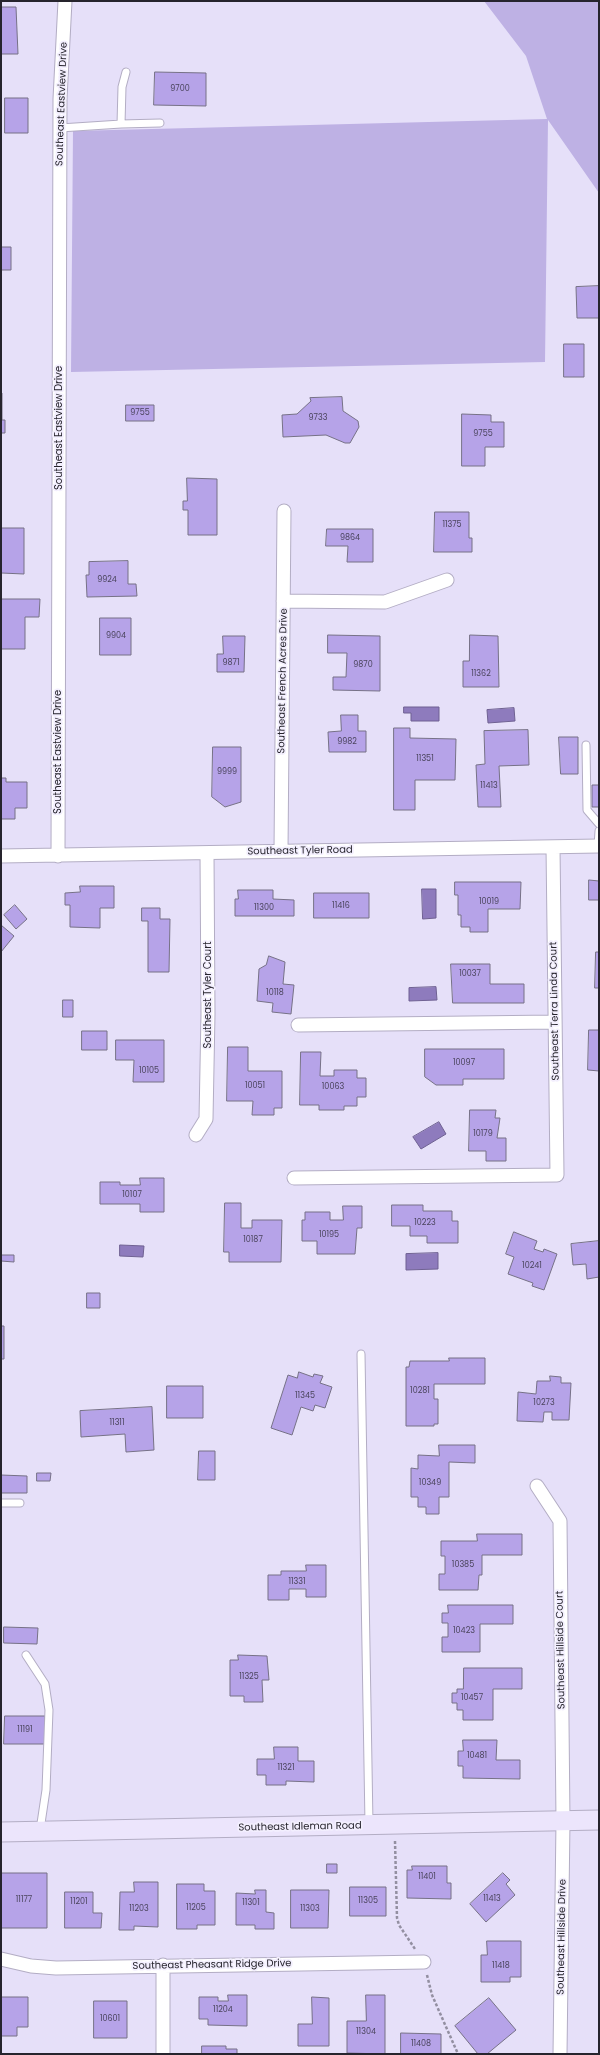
<!DOCTYPE html>
<html>
<head>
<meta charset="utf-8">
<style>
  body { margin:0 }
  #map { position:relative; width:600px; height:2055px; overflow:hidden; background:#e6e0f9; font-family:Poppins,sans-serif }
  canvas { display:block }
  .frame { position:absolute; inset:0; border:2px solid #26242d; pointer-events:none }
</style>
</head>
<body>
<div id="map">
<canvas width="600" height="2055"></canvas>
<div class="frame"></div>
</div>
<script>
const g = document.querySelector('canvas').getContext('2d');
g.lineJoin = 'round';
function paint(path, color) { g.fillStyle = color; g.fill(path, 'evenodd'); }
function trace(path, color, width, dash) { g.strokeStyle = color; g.lineWidth = width; g.lineCap = dash ? 'butt' : 'round'; g.setLineDash(dash || []); g.stroke(path); }
function drawText(font, color, halo, rows, align = 'center') {
  g.font = font + ' Poppins,sans-serif'; g.lineWidth = 3.5; g.setLineDash([]); g.textBaseline = 'middle'; g.strokeStyle = halo; g.fillStyle = color; for (const [text, x, y, turn = 0] of rows) {
    g.save(); g.translate(x, y); g.rotate((+turn || 0) * Math.PI / 180); g.textAlign = isNaN(turn) ? turn : align; if (halo) g.strokeText(text, 0, 0); g.fillText(text, 0, 0); g.restore();
  }
}
paint(new Path2D(`
  M484 1H599V193L548 120 545 362 71 372 73 131 547 119 526 56Z`), '#beb1e4');
const water = new Path2D(`
  M404 707H439V721H411V713H404Z
  M514 708 515 721 488 723 487 710Z
  M422 889H436V918L423 919Z
  M436 987 437 1000 409 1001V988Z
  M439 1122 446 1134 421 1149 413 1137Z
  M120 1245 144 1246 143 1257 120 1256Z
  M438 1253V1269L406 1270V1254Z`);
paint(water, '#8e7bbd');
trace(water, '#6f6192', 1);
const building = new Path2D(`
  M1 7H16L18 54H1Z
  M155 72 206 73V106L154 105Z
  M5 98H28V133H5Z
  M1 247H11V270H1Z
  M599 286V318H577L576 287Z
  M564 344H584V377H564Z
  M1 393H2V420H5V433H1Z
  M342 397 343 411 358 421 359 427 350 443H345L326 435 283 437 282 415 297 414 311 401 310 398Z
  M126 405H154V421H126Z
  M462 414 491 415V422H504V447H485V466H462Z
  M187 478 217 479V535H188V510H183V501H187Z
  M435 512H469V538H472V552H434Z
  M1 528H24V574L1 573Z
  M327 529H373V562H347L348 546H326Z
  M128 561V584H136L137 596 87 597 86 575H89V562Z
  M1 599H40L39 617H25V649H1Z
  M100 618H131V655H100Z
  M328 635 380 636V691L333 690V677H346L347 653H328Z
  M470 635 498 636 499 687H463V661H469Z
  M223 636H245L244 672H217V654H223Z
  M341 715H358V731H366V752H329L328 732 341 731Z
  M394 728H410V738L456 739 455 780H415V810H394Z
  M528 730 529 765 499 766 501 807H478L476 765 485 764 484 731Z
  M559 737H578V774H561Z
  M213 747H241V802L225 807 212 797Z
  M599 747V807H592V785H599Z
  M1 778H6V782H27V808H15V819H1Z
  M589 880 599 881V900H589Z
  M455 882H521L520 909H488V932H470V927H461V915H458V895H455Z
  M80 886H114V908H100V928L70 927V905H65V893L80 892Z
  M238 890H273V899L294 900V916H235V899H238Z
  M314 893H369V918H314Z
  M15 905 27 919 16 929 4 915Z
  M142 908H160V919H170L169 972H148V921H142Z
  M1 925 14 936 1 952Z
  M596 952H599V988H595Z
  M269 956 285 962 283 984 294 985 291 1014 272 1012 273 1003 257 1001 259 969 266 965Z
  M451 964H490V984H524V1003H453Z
  M63 1000H73V1017H63Z
  M589 1030H599V1071L588 1070Z
  M82 1031H107V1050H82Z
  M116 1040H164V1082H133L134 1060H116Z
  M228 1047H248V1071H282V1108H274V1115H252L253 1101H227Z
  M425 1049H504V1079H463V1085H436L425 1077Z
  M301 1052H321L320 1076H334V1070H357V1078H366V1097H357V1106H344V1110H319V1105H300Z
  M470 1110H496L495 1118H500L497 1138H506V1161H486V1151H469Z
  M140 1178H164V1212H140V1204H100V1182H120V1185H140Z
  M225 1203H241V1228H252V1220H282L281 1262H229V1252H224Z
  M392 1205H423V1211H452V1221H458V1243H427V1236H410V1226H392Z
  M343 1206H362V1228H357L355 1254H317V1241H302V1220H305V1212H330V1220H343Z
  M514 1232 537 1241 534 1249 543 1252 544 1249 557 1254 544 1290 532 1286 533 1283 508 1274 514 1257 506 1254Z
  M599 1241V1277L587 1279 586 1264 573 1265 571 1244Z
  M1 1255H14V1262L1 1261Z
  M87 1293H100V1308H87Z
  M1 1326H4V1359H1Z
  M449 1358H485V1384H434V1399H438V1424H434V1426H406V1367H409L410 1361H449Z
  M299 1372 313 1377 314 1374 323 1376 320 1383 332 1387 325 1408 315 1405 313 1411 301 1407 292 1435 271 1428 288 1375 297 1378Z
  M550 1376 561 1377V1383H571L569 1420H552V1412H544L543 1422 517 1421 518 1392 536 1394 537 1381H550Z
  M167 1386H203V1418H167Z
  M152 1407 154 1450 126 1452 125 1434 81 1437 80 1411Z
  M439 1445H475V1463L449 1462V1497H439V1514H426V1507H418V1497H411V1468L418 1469V1455L439 1456Z
  M199 1451H215V1480H198Z
  M37 1473H51L50 1481H37Z
  M1 1475 27 1476V1493H1Z
  M477 1534H522V1555H482V1575H479L478 1590H439V1574H445V1556H441V1541H477Z
  M306 1565H326V1597H306V1589H289V1600H268V1575H281V1571H306Z
  M448 1605H513V1624H480V1652H442V1637H448V1623H442V1613H448Z
  M4 1627 38 1628 37 1644 4 1643Z
  M238 1655 267 1656 269 1680H262L263 1702H244V1696H230V1660H238Z
  M464 1668H522V1689H493V1720H463V1710H457V1703H452V1693H457V1689H463Z
  M5 1716H45V1744H4Z
  M463 1740H497L496 1760H520V1779L463 1778V1766H458V1751H463Z
  M274 1747H298V1761H314V1782L286 1781V1785H266V1775H257V1759H274Z
  M327 1864H337V1873H327Z
  M412 1866H447V1883H451V1899L407 1898V1870H412Z
  M1 1873H47V1928H1Z
  M503 1873 510 1880 506 1884 515 1895 486 1922 470 1904Z
  M134 1882H158V1927L134 1926V1930H119L120 1892H134Z
  M177 1884H204V1891H215V1925H197V1929H177Z
  M350 1887H386V1916H350Z
  M255 1890H266V1912L274 1913V1929H255V1925H236V1893L255 1894Z
  M291 1890H329L328 1928H291Z
  M65 1892H93V1913H102L101 1928H65Z
  M487 1941H521V1977H510V1982H481V1955H487Z
  M228 1995H247V2026L208 2025V2019H199V1997H218V2001H228Z
  M366 1995H385V2054L347 2053V2021H366Z
  M1 1997H28V2027H17V2036H1Z
  M312 1997 329 1998V2046H298V2024H312Z
  M489 1998 516 2030 487 2054H478L455 2026Z
  M94 2001H127V2038H94Z
  M401 2033 441 2034V2054H401Z
  M202 2046H226V2049H237V2054H202Z`);
paint(building, '#b6a3e8');
trace(building, '#767186', 1);
const service = new Path2D(`
  M121 124 122 87 126 72
  M60 128 121 124 160 123
  M586 745 587 810 599 824
  M598 846 599 831
  M361 1354 369 1824
  M1 1503H20
  M26 1655 45 1684 49 1710 46 1790 40 1830`);
const minor = new Path2D(`
  M283 601 385 602 447 580
  M281 851 284 511
  M1 856 599 846
  M58 856 60 99 65 1
  M298 1025 555 1022
  M196 1135 206 1119 208 1014 207 853
  M294 1178 557 1175 553 847
  M537 1486 560 1521 563 1821 560 2054
  M1 1959 31 1966 56 1968 424 1962
  M163 1965V2054`);
const secondary = new Path2D(`
  M1 1832 599 1820`);
trace(service, '#b3adc4', 9);
trace(minor, '#b3adc4', 15);
trace(secondary, '#b3adc4', 21);
trace(new Path2D(`
  M395 1841 397 1918 399 1925 415 1949
  M427 1975 432 1995 458 2054`), '#938fa1', 2.5, [3, 2]);
trace(service, '#fff', 7);
trace(minor, '#fff', 13);
trace(secondary, '#ece5fc', 19);
drawText('8px', '#4a445c', null, [
  ["9700",180,89],
  ["9755",140,413],
  ["9733",318,418],
  ["9755",483,434],
  ["11375",452,525],
  ["9864",350,538],
  ["9924",107,580],
  ["9904",116,636],
  ["9871",231,663],
  ["9870",363,665],
  ["11362",481,674],
  ["9982",347,742],
  ["11351",425,759],
  ["9999",227,772],
  ["11413",489,786],
  ["10019",489,902],
  ["11416",341,906],
  ["11300",264,908],
  ["10037",470,974],
  ["10118",275,993],
  ["10097",464,1063],
  ["10105",149,1071],
  ["10051",255,1086],
  ["10063",333,1087],
  ["10179",483,1134],
  ["10107",132,1195],
  ["10223",425,1223],
  ["10195",329,1235],
  ["10187",253,1240],
  ["10241",532,1266],
  ["10281",420,1391],
  ["11345",305,1396],
  ["10273",544,1403],
  ["11311",117,1423],
  ["10349",430,1483],
  ["10385",463,1565],
  ["11331",297,1582],
  ["10423",464,1631],
  ["11325",249,1677],
  ["10457",472,1698],
  ["11191",25,1730],
  ["10481",477,1756],
  ["11321",286,1768],
  ["11401",427,1877],
  ["11413",492,1899],
  ["11177",24,1900],
  ["11305",368,1901],
  ["11201",79,1902],
  ["11301",251,1903],
  ["11205",196,1908],
  ["11203",139,1909],
  ["11303",310,1909],
  ["11418",501,1966],
  ["11204",223,2010],
  ["10601",110,2019],
  ["11304",366,2032],
  ["11408",421,2044]
]);
drawText('10px', '#26242d', '#f3effe', [
  ["Southeast Eastview Drive",62,104,-88],
  ["Southeast Eastview Drive",59,428,-90],
  ["Southeast French Acres Drive",283,681,-89],
  ["Southeast Eastview Drive",58,752,-90],
  ["Southeast Tyler Road",300,851,-1],
  ["Southeast Tyler Court",208,995,-90],
  ["Southeast Terra Linda Court",555,1011,-91],
  ["Southeast Hillside Court",561,1650,-91],
  ["Southeast Idleman Road",300,1827,-1],
  ["Southeast Hillside Drive",562,1937,-89],
  ["Southeast Pheasant Ridge Drive",212,1965,-1]
]);
</script>
</body>
</html>
